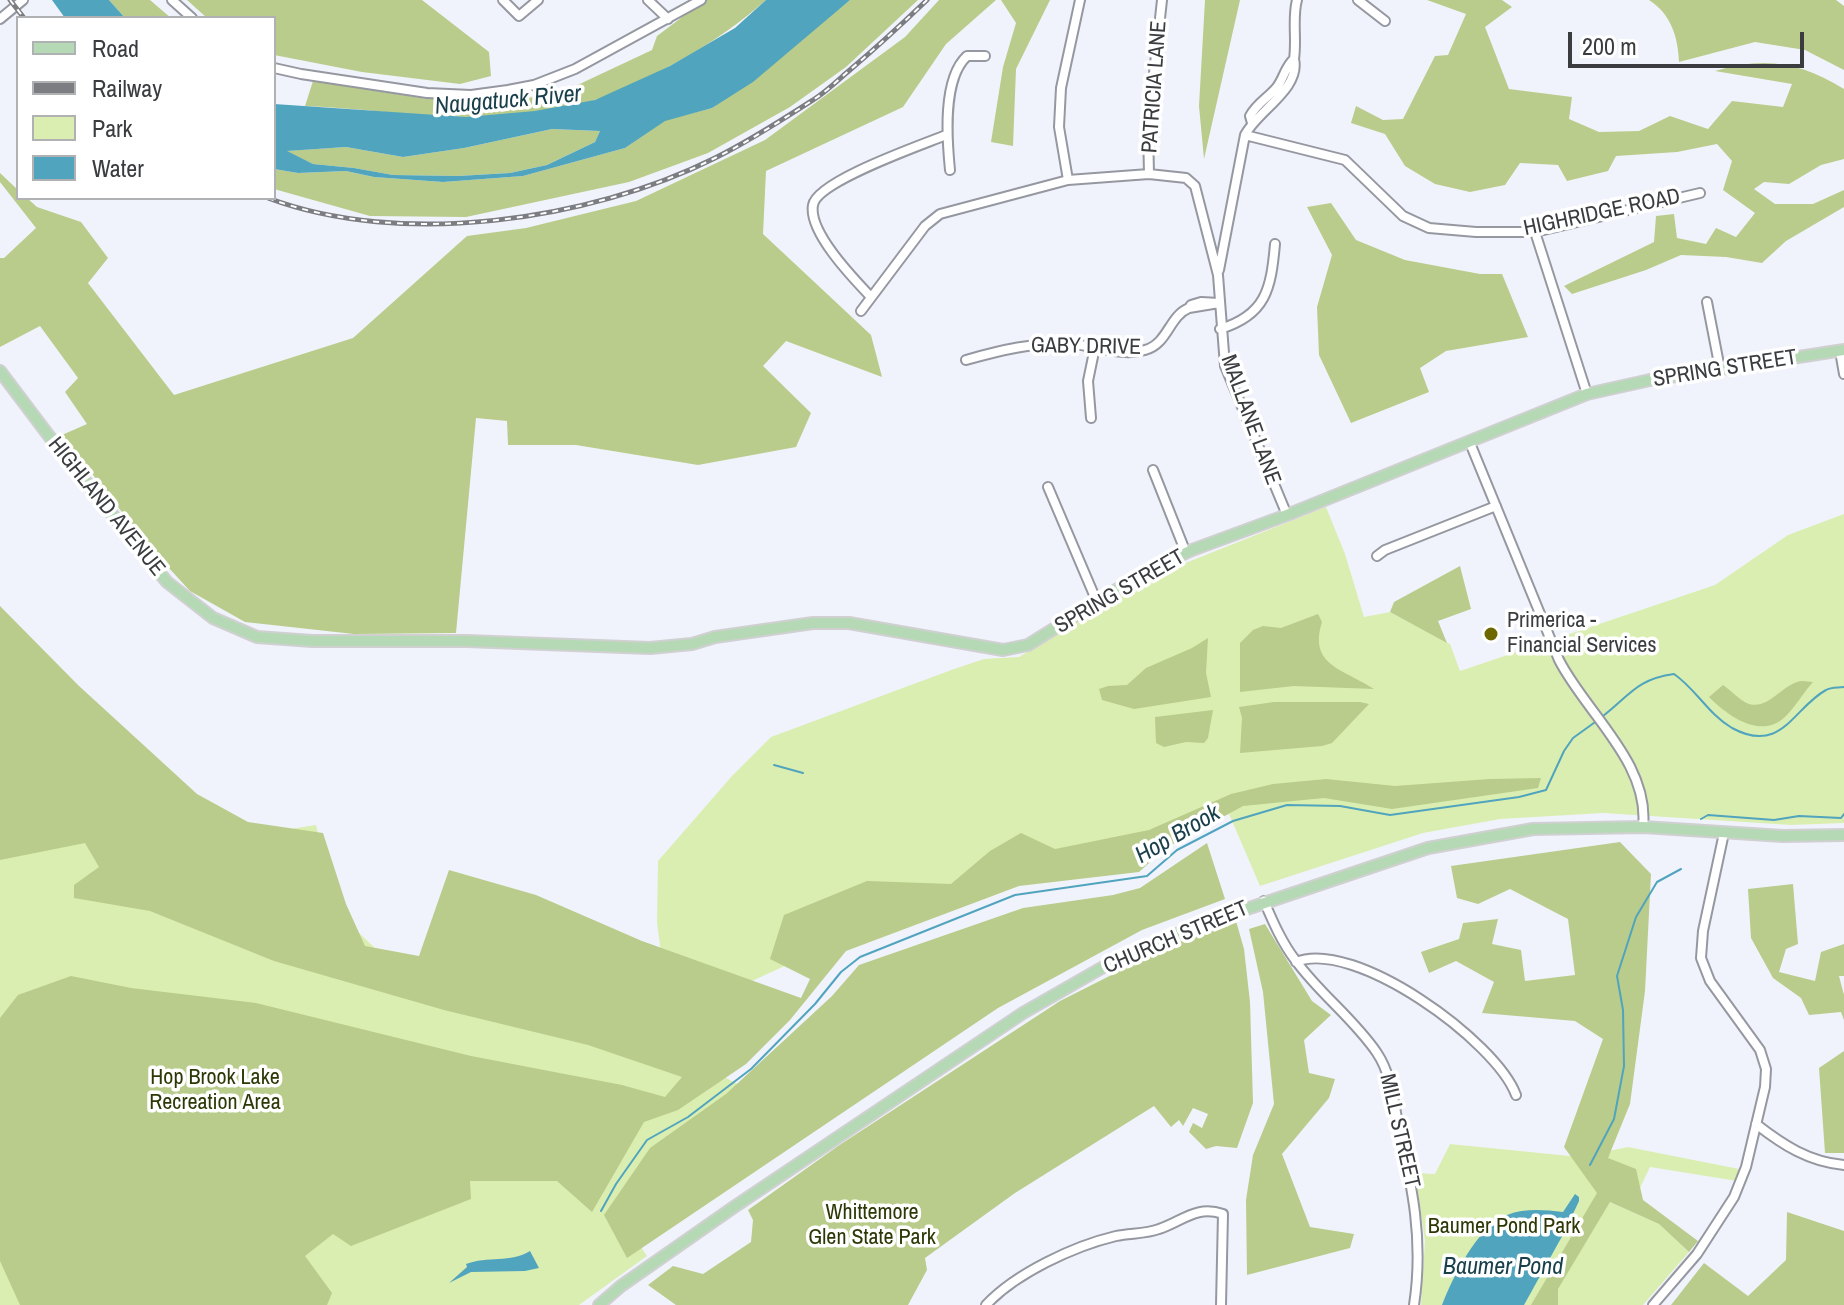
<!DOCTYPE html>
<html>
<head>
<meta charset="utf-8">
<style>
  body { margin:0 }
  #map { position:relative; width:1844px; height:1305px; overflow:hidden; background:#f0f3fc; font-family:"Archivo Narrow",sans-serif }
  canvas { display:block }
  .legend { position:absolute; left:16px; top:16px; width:260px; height:184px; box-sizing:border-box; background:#fff; border:2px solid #b0b1b2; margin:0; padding:10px 14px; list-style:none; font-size:24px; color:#3a3c3f }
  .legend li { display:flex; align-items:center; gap:16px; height:40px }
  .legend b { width:40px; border:2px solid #b0b1b2 }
  .scale { position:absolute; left:1568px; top:32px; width:236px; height:36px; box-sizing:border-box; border:4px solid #3a3c3f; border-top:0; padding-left:10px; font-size:24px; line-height:28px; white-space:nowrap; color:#3a3c3f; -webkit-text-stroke:6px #fff; paint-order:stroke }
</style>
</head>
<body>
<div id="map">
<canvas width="1844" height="1305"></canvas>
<ul class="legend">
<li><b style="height:10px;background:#b5d9b5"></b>Road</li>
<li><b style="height:10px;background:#7b7d82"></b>Railway</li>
<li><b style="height:22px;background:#dbeeb1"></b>Park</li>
<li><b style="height:22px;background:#50a4be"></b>Water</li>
</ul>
<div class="scale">200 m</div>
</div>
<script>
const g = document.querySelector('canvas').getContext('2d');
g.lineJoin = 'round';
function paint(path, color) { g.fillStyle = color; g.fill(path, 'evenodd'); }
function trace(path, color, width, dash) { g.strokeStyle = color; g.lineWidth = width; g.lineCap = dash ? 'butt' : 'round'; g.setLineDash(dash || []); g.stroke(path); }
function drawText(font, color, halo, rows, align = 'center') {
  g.font = font + ' "Archivo Narrow",sans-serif'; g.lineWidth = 7; g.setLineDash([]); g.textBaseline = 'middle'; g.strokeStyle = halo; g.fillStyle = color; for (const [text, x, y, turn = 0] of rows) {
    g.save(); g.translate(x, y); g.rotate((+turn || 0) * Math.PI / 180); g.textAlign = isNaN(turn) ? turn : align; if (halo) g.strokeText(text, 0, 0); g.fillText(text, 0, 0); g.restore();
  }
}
paint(new Path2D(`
  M1326 507 1345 554 1364 617 1390 612 1450 644 1460 671 1715 585 1788 535 1844 514V823L1791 825 1603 813 1500 819 1423 833 1260 886 1229 814 789 964 715 998 661 953 657 923 658 861 732 776 771 737 954 669 984 659 1019 657 1153 576Z
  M0 719 162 849 316 825 338 913 375 948 689 1058 752 1092 613 1205 647 1256 579 1305H0Z
  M1450 1144 1580 1157 1628 1147 1739 1169 1737 1181 1650 1167 1632 1205 1609 1197 1563 1279 1610 1202 1659 1224 1689 1252 1643 1305H1558V1289L1549 1305H1421L1425 1241 1415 1173 1435 1174Z`), '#dbeeb1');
paint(new Path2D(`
  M109 0H150L171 18H125Z
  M187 0H422L489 52 491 76 460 84 362 72 274 55V18H207Z
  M705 0H766C717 43 658 76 598 99 568 110 497 118 464 117 411 116 358 108 305 106L313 81 428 99 552 97 652 50 657 36Z
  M850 0H918L846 67 790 107 708 153 629 182 466 217 370 216 274 189V169L298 173 346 171 374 177 443 182 523 176 625 148 665 120 712 108Z
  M939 0H996L946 44 903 107 766 171 763 234 871 335 882 377 786 341 763 366 811 413 796 447 698 465 576 445H508L507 421 476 418 456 633 354 634 245 622 190 591 146 543 62 435 87 424 65 392 78 378 40 326 0 347V258H4L36 228 0 182V173L18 190V198H27L37 207 81 222 108 258 88 283 174 395 353 338 467 236 526 228 636 201 765 140 905 37Z
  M1001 0H1050L1016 69 1013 146 991 142 1003 67 1016 23Z
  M1205 0H1240L1204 159 1199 106Z
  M1427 0H1502L1512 7 1485 27 1509 89 1572 97 1569 119 1599 132 1639 131 1670 116 1708 129 1732 101 1783 107 1792 84 1715 71C1764 56 1801 62 1844 89V159L1821 165 1789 184 1764 182 1754 189 1775 204H1813L1844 190V207L1786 241 1762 263 1726 257 1681 255 1646 270 1572 294 1564 286 1654 242 1656 216 1674 214 1677 238 1706 244 1716 228 1736 237 1755 213 1723 190 1732 161 1717 144 1677 152 1616 156 1608 171 1567 181 1558 165 1520 163 1505 185 1470 192 1435 184 1405 166 1385 134 1351 123 1356 106 1383 120 1403 119 1435 56 1448 55 1466 14Z
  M1649 0H1836L1844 6V70L1805 50 1755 42 1679 62C1678 37 1671 14 1649 0Z
  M552 129 600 131 595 142 547 165 510 173 458 176 393 175 354 168 313 164 285 151 346 147 403 157 464 148Z
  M1331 203 1356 240 1405 260 1480 274H1502L1528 337 1446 351 1420 368 1429 392 1351 423 1319 355 1317 307 1332 255 1307 207Z
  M1460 566 1471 609 1438 621 1447 643 1390 612 1394 602Z
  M0 606 78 685 197 794 248 822 323 833 346 904 365 946 419 956 449 870 536 895 642 941 801 998 810 979 770 959 784 915 867 881 951 884 990 851 1021 833 1055 849 1149 830 1231 794 1273 784 1326 779 1395 786 1490 779 1541 778 1538 788 1392 809 1324 798 1243 806 1166 848 1139 872 1019 886 846 951 790 1020 746 1064 678 1110 644 1122 592 1212 557 1181H470L471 1199 351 1246 333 1234 305 1256 332 1293 327 1305H20L0 1261V1018L18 995 71 976 131 988 256 1003 471 1056 622 1085 665 1097 682 1077 588 1045 444 1010 274 961 150 911 74 898V885L99 867 85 843 0 860Z
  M1318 614 1322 622C1308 666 1344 669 1374 689L1294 686 1240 692V643L1253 630 1263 626 1281 628Z
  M1208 638 1206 673 1211 697 1134 709 1102 700 1099 689 1108 686 1127 685 1146 668 1192 648Z
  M1802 681 1813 682C1803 693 1796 706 1786 716 1761 741 1727 715 1709 697L1723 685C1731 690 1740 701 1749 704 1769 710 1783 683 1802 681Z
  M1274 702H1360L1369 704 1332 743 1322 746 1240 753 1242 718 1239 707Z
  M1213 710 1208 738 1204 743 1186 742 1164 747 1156 743 1155 717Z
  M1620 842 1651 874 1645 991 1630 1104 1608 1158 1636 1169 1643 1200 1698 1241 1689 1252 1659 1224 1610 1202 1558 1289V1305H1531L1597 1193 1564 1147 1603 1039 1575 1021 1482 1013 1494 982 1456 961 1429 973 1421 952 1459 939 1463 923 1498 919 1492 944 1521 950 1525 981 1575 975 1568 919 1510 889 1478 904 1457 898 1451 866Z
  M1207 843 1225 899 1142 930 998 1008 627 1258 604 1215 650 1148 726 1094 832 996 859 965 1023 908 1113 895 1140 888Z
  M1793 884 1798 944 1786 949 1779 972 1815 981 1821 952 1844 944V976H1839L1844 995V1020L1841 1012 1809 1015 1801 998 1773 978 1751 938 1748 889Z
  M1236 921 1244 949 1250 1002 1253 1103 1237 1148 1216 1146 1206 1149 1189 1132 1193 1123 1202 1128 1208 1114 1193 1108 1183 1126 1179 1120 1171 1127 1154 1106 1015 1193 925 1258 927 1270 908 1305H676L648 1285 673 1266 703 1274 751 1242 753 1220 748 1210 838 1146 1060 1001 1173 944Z
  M1265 924 1312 1001 1331 1015 1304 1040 1309 1073 1335 1079 1329 1098 1282 1154 1310 1227 1354 1234 1350 1248 1247 1275 1246 1200 1253 1155 1274 1104 1263 992 1249 929Z
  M1844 1051V1153H1825L1819 1068Z
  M1787 1212 1844 1231V1305H1671L1704 1263 1748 1296 1786 1260Z`), '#b9cc8b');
paint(new Path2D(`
  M52 0H109L125 18H65Z
  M766 0H850L753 82 712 108 665 121 625 148 523 176 443 182 374 177 346 171 298 173 274 169V104L466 117 535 111 595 100 670 66 735 28ZM552 129 600 131 595 142 547 165 510 173 458 176 393 175 354 168 313 164 287 151 346 147 403 157 464 148Z
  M1575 1194 1579 1197V1201L1565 1231 1524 1305H1442C1453 1277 1477 1227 1507 1215 1525 1208 1544 1210 1563 1212Z
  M530 1251 539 1268 525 1271 471 1272 449 1283 467 1267 466 1264C487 1256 511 1263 530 1251Z`), '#50a4be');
trace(new Path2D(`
  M1603 716C1630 695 1637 679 1674 674 1696 689 1708 714 1732 728 1782 755 1793 708 1826 690 1831 687 1838 688 1844 687
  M774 765 803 773
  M1701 819 1708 815 1774 820 1799 816 1841 818 1844 814
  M1590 1165 1614 1119 1624 1066 1623 1010 1617 976 1636 917 1657 882 1681 869
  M601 1211 616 1184 647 1140 688 1117 751 1069 815 1004 841 972 860 957 1015 895 1147 876 1177 850 1233 821 1287 805 1340 806 1390 815 1519 797 1546 790 1564 751 1573 738 1598 720`), '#50a4be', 2);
const minor = new Path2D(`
  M172 0 192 18
  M503 0 519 16 538 0
  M648 0 668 19
  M1358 0 1385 21
  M0 19 23 0
  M1294 59C1297 39 1292 18 1297 0
  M274 68 301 74 427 93 471 95 508 90 534 85 575 69 701 0
  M1245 135 1345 160 1403 216 1429 228 1476 232H1535L1700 193
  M950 170C947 140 942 79 967 56H985
  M1149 174 1148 128 1162 0
  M1068 180 1059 127 1061 88 1080 0
  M1535 232 1587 394
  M1219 270 1245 135C1257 111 1301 89 1294 59 1285 67 1284 78 1277 87 1268 98 1257 103 1250 116L1252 123
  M871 297C854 279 808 232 813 205 817 181 922 145 946 135
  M1201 302 1219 303 1189 308 1191 305Z
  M1707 302 1720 369
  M861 311 925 226 940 214 1068 180 1149 174 1186 178 1195 186 1218 275 1225 366 1287 515
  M1220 329C1266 315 1271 289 1275 244
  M1840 351 1844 374
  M966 360C1001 350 1034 342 1071 344 1094 345 1121 357 1145 350 1168 344 1169 316 1189 308
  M1091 418 1088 381 1095 347
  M1470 443 1559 660C1586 713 1650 763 1643 827
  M1153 470 1186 553
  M1048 487 1097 602
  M1377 556 1385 550 1496 506
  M1264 901C1273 922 1282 943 1296 961 1320 994 1354 1019 1377 1053 1391 1074 1393 1099 1398 1123 1412 1186 1424 1240 1414 1305
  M1296 962C1354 938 1496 1041 1516 1095
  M1756 1124C1783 1145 1809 1162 1844 1165
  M986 1305C1016 1273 1074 1246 1116 1236 1130 1233 1146 1234 1159 1229 1183 1221 1196 1205 1223 1214L1221 1305
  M1653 1305 1697 1254 1734 1197 1746 1167 1765 1087 1766 1069 1760 1050 1710 981 1701 958 1703 931 1724 833`);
const major = new Path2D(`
  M0 371 49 436 167 582 213 618 257 637 312 641H467L650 648 692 644 715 637 813 623H849L1003 650 1028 645 1145 572 1192 550 1287 515 1587 394 1650 380 1844 350
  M599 1305 621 1286 734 1207 1023 1013 1119 958 1199 925 1428 848 1533 829 1643 827 1783 836 1844 835`);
trace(minor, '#9598a0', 12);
trace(major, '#d0d0d1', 14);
trace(minor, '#fff', 8);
trace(major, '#b5d9b5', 10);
const rail = new Path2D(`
  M10 0 24 18
  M268 198C401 248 589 221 715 158 748 142 782 120 813 100 827 91 839 79 851 69 877 47 902 24 927 0`);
trace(rail, '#7b7d82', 5);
trace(rail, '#fff', 2, [6]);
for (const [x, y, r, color] of [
  [1491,634,8,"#6e6700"]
]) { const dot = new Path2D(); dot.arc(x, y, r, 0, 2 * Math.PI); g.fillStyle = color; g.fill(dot); trace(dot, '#fff', 3); }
drawText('22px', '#3a3c3f', '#fff', [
  ["PATRICIA LANE",1155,87,-86],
  ["HIGHRIDGE ROAD",1602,213,-12],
  ["GABY DRIVE",1086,347,1],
  ["SPRING STREET",1725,369,-9],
  ["MALLANE LANE",1250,420,70],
  ["HIGHLAND AVENUE",106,507,51],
  ["SPRING STREET",1120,592,-30],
  ["CHURCH STREET",1176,938,-23],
  ["MILL STREET",1399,1131,77]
]);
drawText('22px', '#3a3c3f', '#fff', [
  ["Primerica -",1507,621],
  ["Financial Services",1507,646]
], 'left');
drawText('22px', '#2d3806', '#fff', [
  ["Hop Brook Lake",215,1078],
  ["Recreation Area",215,1103],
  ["Whittemore",872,1213],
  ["Glen State Park",872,1238],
  ["Baumer Pond Park",1504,1227]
]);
drawText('italic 24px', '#183f4a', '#fff', [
  ["Naugatuck River",508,101,-5],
  ["Hop Brook",1178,835,-30],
  ["Baumer Pond",1503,1268]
]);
</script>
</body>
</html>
